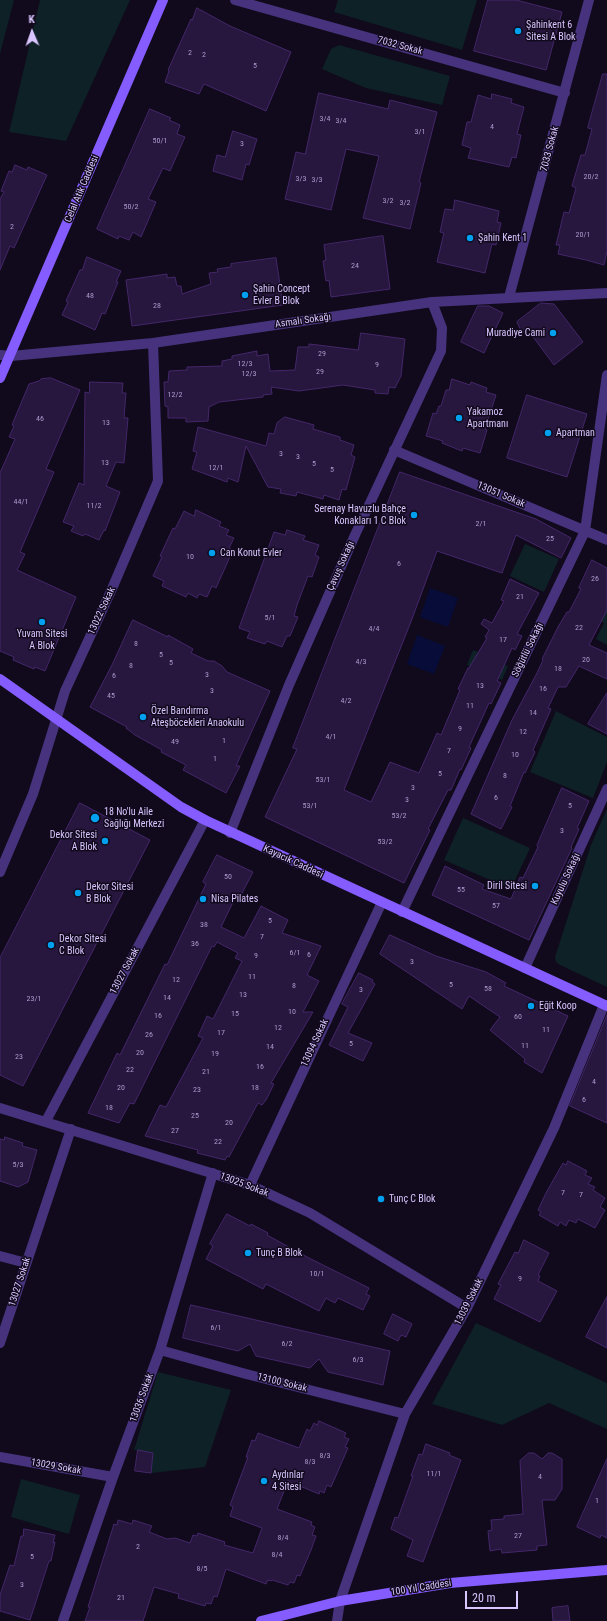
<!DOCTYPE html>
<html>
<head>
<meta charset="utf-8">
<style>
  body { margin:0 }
  #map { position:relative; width:607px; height:1621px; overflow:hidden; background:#110a1c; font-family:"Roboto Condensed",sans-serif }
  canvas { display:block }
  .north { position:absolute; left:12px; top:12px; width:40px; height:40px; -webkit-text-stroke:3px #110a1c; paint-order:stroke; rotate:358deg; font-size:11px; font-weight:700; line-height:16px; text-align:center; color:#d9c5ff }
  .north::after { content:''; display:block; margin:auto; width:14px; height:18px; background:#d9c5ff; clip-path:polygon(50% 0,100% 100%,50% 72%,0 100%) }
  .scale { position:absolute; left:465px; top:1591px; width:53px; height:18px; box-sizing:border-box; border:2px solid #d9c5ff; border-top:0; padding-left:5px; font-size:12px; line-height:14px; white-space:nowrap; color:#d9c5ff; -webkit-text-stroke:3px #110a1c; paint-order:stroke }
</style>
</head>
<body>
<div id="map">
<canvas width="607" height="1621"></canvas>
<div class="north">K</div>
<div class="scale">20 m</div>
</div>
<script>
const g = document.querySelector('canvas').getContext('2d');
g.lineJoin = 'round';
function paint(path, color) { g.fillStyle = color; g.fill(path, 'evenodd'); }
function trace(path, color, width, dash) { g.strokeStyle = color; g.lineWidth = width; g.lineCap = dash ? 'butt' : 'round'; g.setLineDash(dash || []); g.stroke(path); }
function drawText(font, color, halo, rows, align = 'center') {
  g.font = font + ' "Roboto Condensed",sans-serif'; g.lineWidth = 3; g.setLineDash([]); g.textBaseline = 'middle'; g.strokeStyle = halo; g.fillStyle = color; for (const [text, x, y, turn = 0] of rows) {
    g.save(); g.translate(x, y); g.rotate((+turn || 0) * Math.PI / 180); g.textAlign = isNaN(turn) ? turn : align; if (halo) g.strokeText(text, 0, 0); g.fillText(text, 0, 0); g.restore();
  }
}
paint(new Path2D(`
  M0 0H14L0 54Z
  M40 0H130L66 141 9 132Z
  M338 0H477L462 50 334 12Z
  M339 45 450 76 442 105 366 88 322 69 331 49Z
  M525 544 559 559 544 592 510 576Z
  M579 592 607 604V645L596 639 604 623 572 607Z
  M473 650 508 666 502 680 467 665Z
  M556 711 607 737V762L593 798 530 772Z
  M607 809V987L560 965 556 962 555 957 591 845Z
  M463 818 530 848 511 889 444 860Z
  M476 1323 607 1383V1429L549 1403 502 1425 432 1404Z
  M158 1372 231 1390 205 1467 151 1473 153 1453 134 1450Z
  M21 1479 80 1495 69 1534 11 1517Z`), '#0d2126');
paint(new Path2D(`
  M430 588 458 598 448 627 420 617Z
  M417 635 445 646 434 674 407 664Z`), '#070d38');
const building = new Path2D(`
  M488 0H516L562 12 546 70 474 51Z
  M197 8 230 26 291 52 266 111 204 84 199 94 165 82 169 71 168 70 191 19 192 20Z
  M603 74H607V251L604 265 586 260 558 254 560 245H556L564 212 569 213 576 188 572 186 581 155H585L592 129 588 128Z
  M319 93 388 109 390 100 437 112 419 182 421 183 410 229 363 218 379 156 346 149 331 210 285 199 296 152 305 154Z
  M492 94 512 99 511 103 524 107 517 134 521 135 516 158 512 157 509 167 468 158 471 148 462 145 467 122H471L478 95 491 99Z
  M150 109 171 118 169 120 180 125 177 134 185 137 170 171 163 168 148 199 156 202 141 237 133 232 129 240 119 236 118 239 97 229Z
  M233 131 257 139 249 165 246 164 242 180 213 171 217 155 225 157Z
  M15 165 27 170 28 167 47 175 14 248 10 246 0 270V199L4 192 1 191 9 171 12 172Z
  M455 200 499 211 497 222 501 223 496 245 492 244 485 273 437 262 444 233 440 232 445 209 453 210Z
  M383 236 390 289 331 297 329 280 326 281 323 261 326 260 324 245Z
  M87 257 121 271 116 282H118L105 314 102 313 95 330 62 315 68 302 66 301 80 270H82Z
  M276 258 283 305 132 326 126 280 167 274V278L175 277 177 286H181L182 294 211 284 209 273 218 272 217 269 231 267V264Z
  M541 303 554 304 583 342 554 365 528 330 522 333 517 322Z
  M478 306H489L503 313 484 353 461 342Z
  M361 333 405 339 401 376 395 388 389 387 388 394 375 393V390L343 385 299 391 271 387 272 394 263 395V397L219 402 209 407 208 421 186 422V418H168V407L165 406 164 382H168L169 371 187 370V367L222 366V361L232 359V356L257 351V356L268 354 270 371 295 370 298 347H309V344L318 345 358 350Z
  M51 378 80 390 46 469 54 472 20 552 25 554 17 570 76 597 45 671 35 667 34 669 13 660 14 657 0 651V473L15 439 9 437 14 426 12 425 29 384 39 381 41 379Z
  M452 379 470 385 471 382 487 388 486 392 496 395 485 429 487 430 480 453 463 448 462 451 442 443 443 441 426 436 433 413 436 414 439 406H441L446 390H449Z
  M90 382 123 383 122 393H126L124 418H128L124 463 116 462 106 486 120 492 105 531 104 530 99 540 85 534 83 536 71 531 74 526 63 522 79 483 84 485 85 392 89 393Z
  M527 395 587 414 567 477 507 458Z
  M285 417 314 425 313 429 340 437V440L354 445 351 455 355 457 346 490 342 489 339 500 324 495 323 499 297 492 296 496 280 493 281 489 268 487 246 446 238 482 228 478 227 482 192 469 197 452 193 451 198 427 266 446 269 433 274 434 277 423Z
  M400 472 536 519 571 538 561 558 516 535 502 573 437 551 412 619 344 790 371 802 390 762 419 773 437 733 441 735 460 690 458 689 468 668H469L487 638 485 637 489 630 481 624 484 619 492 623 504 601 501 600 510 579 539 593 517 634 522 636 515 650 512 648 497 681 501 683 491 704 489 703 469 747 471 748 461 770 460 769 451 790H448L428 829 430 830 404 883 265 817 297 749 293 748Z
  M196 510 221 522 219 526 229 530 226 535 234 538 229 548 233 550 216 588 212 586 207 597 199 594 197 598 188 593 186 597 162 586 164 581 153 576 162 557 160 556 173 528 175 529 184 511 194 516Z
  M287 530 305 536 303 540 319 545 315 555 319 557 312 577 308 576 297 605 294 616 298 617 290 636H287L282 647 267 641 265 644 247 638 250 632 239 628 274 532 285 535Z
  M592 560 607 568V610L589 645 607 653V679L579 666 566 687H558L548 708 551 709 533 750 535 752 525 773 524 772 510 806 512 807 501 829 471 814 512 720 537 673 543 660 542 659 558 627 567 612H569L581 589 579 588Z
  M133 620 168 637V635L193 649 191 653 208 661H214L222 666 227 672 270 691 236 766H240L226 793 183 770 186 765 161 752 162 750 135 735 126 728 127 727 90 707 112 665Z
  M607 693V734L588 724Z
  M562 788 589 801 577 828 579 829 571 847 572 848 529 940 432 895 445 866 484 885 482 889 511 899 520 877 523 878 538 847 537 846Z
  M80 803 150 840 23 1086 0 1075V958Z
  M217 855 253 872 239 899 235 898 221 927 244 938 261 906 288 920 282 933 321 946 307 975 319 981 303 1012H313L271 1083 274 1084 266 1100 262 1105 258 1103 229 1157 227 1156 225 1160 197 1153 198 1150 145 1136 160 1105 166 1107 203 1038 198 1036 207 1016 213 1019 242 961 235 958 238 953 217 942 214 947 212 946 134 1104 130 1103 119 1123 88 1113 117 1053 120 1055 165 964 167 965 206 884 203 882Z
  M390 935 436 956 486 972 506 983 504 986 568 1016 542 1073 524 1062 525 1059 490 1030 500 1017 469 996 462 1009 380 954Z
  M359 973 373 980 372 982 375 984 348 1033 372 1043 363 1061 329 1045 348 1007 342 1004Z
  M607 1015V1123L570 1106Z
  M5 1137 23 1143 22 1146 37 1150 28 1182 18 1187 0 1181V1139L4 1140Z
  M568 1161 587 1171 585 1175 592 1178 588 1184 595 1187 593 1190 605 1198 600 1207 605 1210 595 1228 578 1219 576 1223 569 1220 566 1226 560 1222 558 1226 539 1215 541 1212 538 1210 546 1193 563 1163 566 1165Z
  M227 1214 250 1226 251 1224 268 1233 267 1235 307 1257 369 1288 366 1294 370 1296 363 1310 338 1298 335 1303 326 1298 319 1311 266 1284 263 1289 206 1259 213 1246 210 1244Z
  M524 1240 549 1253 538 1275 540 1276 538 1281 557 1291 540 1322 494 1299 501 1285 498 1284 515 1252 518 1253Z
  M607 1297V1348L586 1337Z
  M191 1305 390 1351 383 1385 328 1372 319 1359 310 1368 256 1356 250 1344 238 1351 183 1338Z
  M393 1314 412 1324 406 1337 401 1335 398 1341 384 1334Z
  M319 1421 346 1433 344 1437 349 1439 345 1447 348 1448 331 1487 327 1485 324 1493 320 1491 319 1494 288 1481 277 1509 312 1522 311 1525 315 1527 312 1535 316 1536 311 1550 300 1576 297 1575 294 1583 290 1582 288 1585 272 1580 271 1581 268 1580 266 1584 226 1569 217 1597 214 1596 211 1604 206 1603 205 1606 178 1598 179 1594 154 1587 143 1621H85L90 1607H88L114 1524 117 1525 118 1520 132 1524 133 1520 152 1526 149 1532 167 1539 175 1538 190 1543 193 1535 197 1536 198 1533 225 1542 224 1545 253 1553 262 1528 230 1516 233 1507 230 1505 248 1457H246L252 1440 255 1441 258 1433 299 1448 307 1429 310 1431 314 1423 317 1425Z
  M426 1444 450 1453 449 1455 461 1460 423 1562 407 1556 413 1540 391 1529 395 1517 398 1518 413 1476H411L419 1454 422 1455Z
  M138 1450 153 1453 151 1473 135 1471Z
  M529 1453H534L542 1459 548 1453H552L562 1459V1489L555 1500H542L547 1545 537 1546V1550L502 1553 501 1549 490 1551 488 1531 492 1530 491 1520 504 1519V1516L523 1514 520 1461Z
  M607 1459V1538L601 1535 600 1538 577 1527Z
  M24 1529 55 1535 53 1543 55 1542 51 1561H49L30 1620 0 1611V1595L10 1565 14 1566 21 1536H23Z
  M568 1606 570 1621H553L552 1608Z`);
paint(building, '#27163d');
trace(building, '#44276a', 1);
trace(new Path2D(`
  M235 0 565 93
  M509 297 589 0
  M0 355 11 356 153 343 432 302 607 293
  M394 450 607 540
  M230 833 289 685 355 535 441 351 442 328 432 302
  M0 872 33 794 65 691 111 591 158 481 153 343
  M402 912 585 531 607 375
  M525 968 607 789
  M0 1108 250 1185 310 1213 467 1308
  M46 1121 205 820
  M250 1185 382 902
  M0 1256 26 1263
  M0 1343 71 1129
  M160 1350 246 1374 405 1414
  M0 1457 113 1477
  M63 1621 113 1477 160 1350 213 1173
  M337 1621 340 1601 405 1414 467 1308 554 1128 604 1005`), '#47337d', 10);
trace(new Path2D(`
  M0 378 163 0
  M0 679 181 807 205 820 607 1006
  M261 1621 340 1601 450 1583 607 1570`), '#855cff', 10);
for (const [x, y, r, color] of [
  [518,31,4,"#00a0f0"],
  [470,238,4,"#00a0f0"],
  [245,295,4,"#00a0f0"],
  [553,333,4,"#00a0f0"],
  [459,418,4,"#00a0f0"],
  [548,433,4,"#00a0f0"],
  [414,515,4,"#00a0f0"],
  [212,553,4,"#00a0f0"],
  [42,622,4,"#00a0f0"],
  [143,717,4,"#00a0f0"],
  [95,818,5,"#00a0f0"],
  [105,841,4,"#00a0f0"],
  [535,886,4,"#00a0f0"],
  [78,893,4,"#00a0f0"],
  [203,899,4,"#00a0f0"],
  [51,945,4,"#00a0f0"],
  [531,1006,4,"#00a0f0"],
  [381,1199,4,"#00a0f0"],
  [248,1253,4,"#00a0f0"],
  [264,1481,4,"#00a0f0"]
]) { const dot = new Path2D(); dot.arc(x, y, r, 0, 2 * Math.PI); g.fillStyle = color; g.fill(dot); trace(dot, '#110a1c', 1.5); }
drawText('8px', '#ac99ce', null, [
  ["2",190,53],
  ["2",204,55],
  ["5",255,66],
  ["3/4",325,119],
  ["3/4",341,121],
  ["4",492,127],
  ["3/1",420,132],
  ["50/1",160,141],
  ["3",242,144],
  ["20/2",591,177],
  ["3/3",301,179],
  ["3/3",317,180],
  ["3/2",388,201],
  ["3/2",405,203],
  ["50/2",131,207],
  ["2",12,227],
  ["20/1",583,235],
  ["24",355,266],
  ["48",90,296],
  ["28",157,306],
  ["29",322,354],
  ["12/3",245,364],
  ["9",377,365],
  ["29",320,372],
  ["12/3",249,374],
  ["12/2",175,395],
  ["46",40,419],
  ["13",106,423],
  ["3",281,454],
  ["3",298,457],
  ["13",105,463],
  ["5",314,464],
  ["12/1",216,468],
  ["5",332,470],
  ["44/1",21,502],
  ["11/2",94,506],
  ["2/1",481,524],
  ["25",550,539],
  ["10",190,557],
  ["6",399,564],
  ["26",595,579],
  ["21",520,597],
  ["5/1",270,618],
  ["22",579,628],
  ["4/4",374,629],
  ["17",503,640],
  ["8",136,644],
  ["5",161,655],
  ["20",586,660],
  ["4/3",361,662],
  ["5",171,663],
  ["8",131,666],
  ["18",558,669],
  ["3",207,675],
  ["6",114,676],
  ["13",480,686],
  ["16",543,689],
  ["3",212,691],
  ["45",111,696],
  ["4/2",346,701],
  ["11",470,706],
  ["14",533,713],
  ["9",460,729],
  ["12",523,732],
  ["4/1",331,737],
  ["1",224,741],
  ["49",175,742],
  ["7",449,751],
  ["10",515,755],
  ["1",215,759],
  ["5",440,774],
  ["8",505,776],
  ["53/1",323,780],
  ["3",413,788],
  ["6",496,798],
  ["3",407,800],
  ["53/1",310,806],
  ["5",570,806],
  ["53/2",399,816],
  ["3",562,831],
  ["53/2",385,842],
  ["50",228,877],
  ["55",461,890],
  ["57",496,906],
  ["5",270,921],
  ["38",204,925],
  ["7",262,937],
  ["36",195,944],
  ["6/1",295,953],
  ["6",309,955],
  ["9",256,956],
  ["3",412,962],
  ["11",252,977],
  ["12",176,980],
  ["5",451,985],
  ["8",294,986],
  ["58",488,989],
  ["3",361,990],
  ["13",243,995],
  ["14",167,998],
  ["23/1",34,999],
  ["10",292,1012],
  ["15",235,1014],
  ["16",158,1016],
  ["60",518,1017],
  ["12",278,1028],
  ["11",546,1030],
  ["17",221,1033],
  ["26",149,1035],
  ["5",351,1044],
  ["11",525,1046],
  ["14",270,1047],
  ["20",140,1053],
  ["19",215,1054],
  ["23",19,1057],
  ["16",260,1067],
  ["22",130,1070],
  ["21",206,1072],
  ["4",594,1082],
  ["20",121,1088],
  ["18",255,1088],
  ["23",197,1090],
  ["6",584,1100],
  ["18",109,1108],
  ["25",195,1116],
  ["20",229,1123],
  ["27",175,1131],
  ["22",218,1142],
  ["5/3",18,1165],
  ["7",563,1193],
  ["7",581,1195],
  ["10/1",317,1274],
  ["9",520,1279],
  ["6/1",216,1328],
  ["6/2",287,1344],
  ["6/3",358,1360],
  ["8/3",325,1456],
  ["8/3",310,1462],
  ["11/1",434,1474],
  ["4",540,1477],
  ["1",597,1501],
  ["27",518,1536],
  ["8/4",283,1538],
  ["2",138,1547],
  ["8/4",277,1555],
  ["5",32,1557],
  ["8/5",202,1569],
  ["3",22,1585],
  ["21",121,1598]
]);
drawText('10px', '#d9c5ff', '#110a1c', [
  ["Şahinkent 6",526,25],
  ["Sitesi A Blok",526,37],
  ["Şahin Kent 1",478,238],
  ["Şahin Concept",253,289],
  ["Evler B Blok",253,301],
  ["Muradiye Cami",545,333,"right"],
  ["Yakamoz",467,412],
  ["Apartmanı",467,424],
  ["Apartman",556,433],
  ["Serenay Havuzlu Bahçe",406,509,"right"],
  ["Konakları 1 C Blok",406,521,"right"],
  ["Can Konut Evler",220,553],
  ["Yuvam Sitesi",42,634,"center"],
  ["A Blok",42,646,"center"],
  ["Özel Bandırma",151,711],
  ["Ateşböcekleri Anaokulu",151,723],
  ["18 No'lu Aile",104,812],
  ["Sağlığı Merkezi",104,824],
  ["Dekor Sitesi",97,835,"right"],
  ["A Blok",97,847,"right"],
  ["Diril Sitesi",527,886,"right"],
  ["Dekor Sitesi",86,887],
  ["B Blok",86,899],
  ["Nisa Pilates",211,899],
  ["Dekor Sitesi",59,939],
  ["C Blok",59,951],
  ["Eğit Koop",539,1006],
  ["Tunç C Blok",389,1199],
  ["Tunç B Blok",256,1253],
  ["Aydınlar",272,1475],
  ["4 Sitesi",272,1487]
], 'left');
drawText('10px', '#d9c5ff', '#110a1c', [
  ["7032 Sokak",400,46,15],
  ["7033 Sokak",550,149,-75],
  ["Celal Atik Caddesi",82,189,-67],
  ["Asmalı Sokağı",303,321,-8],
  ["13051 Sokak",501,495,23],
  ["Çavuş Sokağı",341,566,-66],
  ["13022 Sokak",102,611,-65],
  ["Söğütlü Sokağı",528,650,-64],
  ["Kayacık Caddesi",293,862,25],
  ["Kuyulu Sokağı",566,879,-65],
  ["13027 Sokak",125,971,-62],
  ["13094 Sokak",315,1043,-65],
  ["13025 Sokak",244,1185,21],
  ["13027 Sokak",20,1282,-72],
  ["13039 Sokak",469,1302,-63],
  ["13100 Sokak",282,1383,14],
  ["13036 Sokak",142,1398,-70],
  ["13029 Sokak",56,1467,10],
  ["100 Yıl Caddesi",421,1588,-9]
]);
</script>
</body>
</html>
